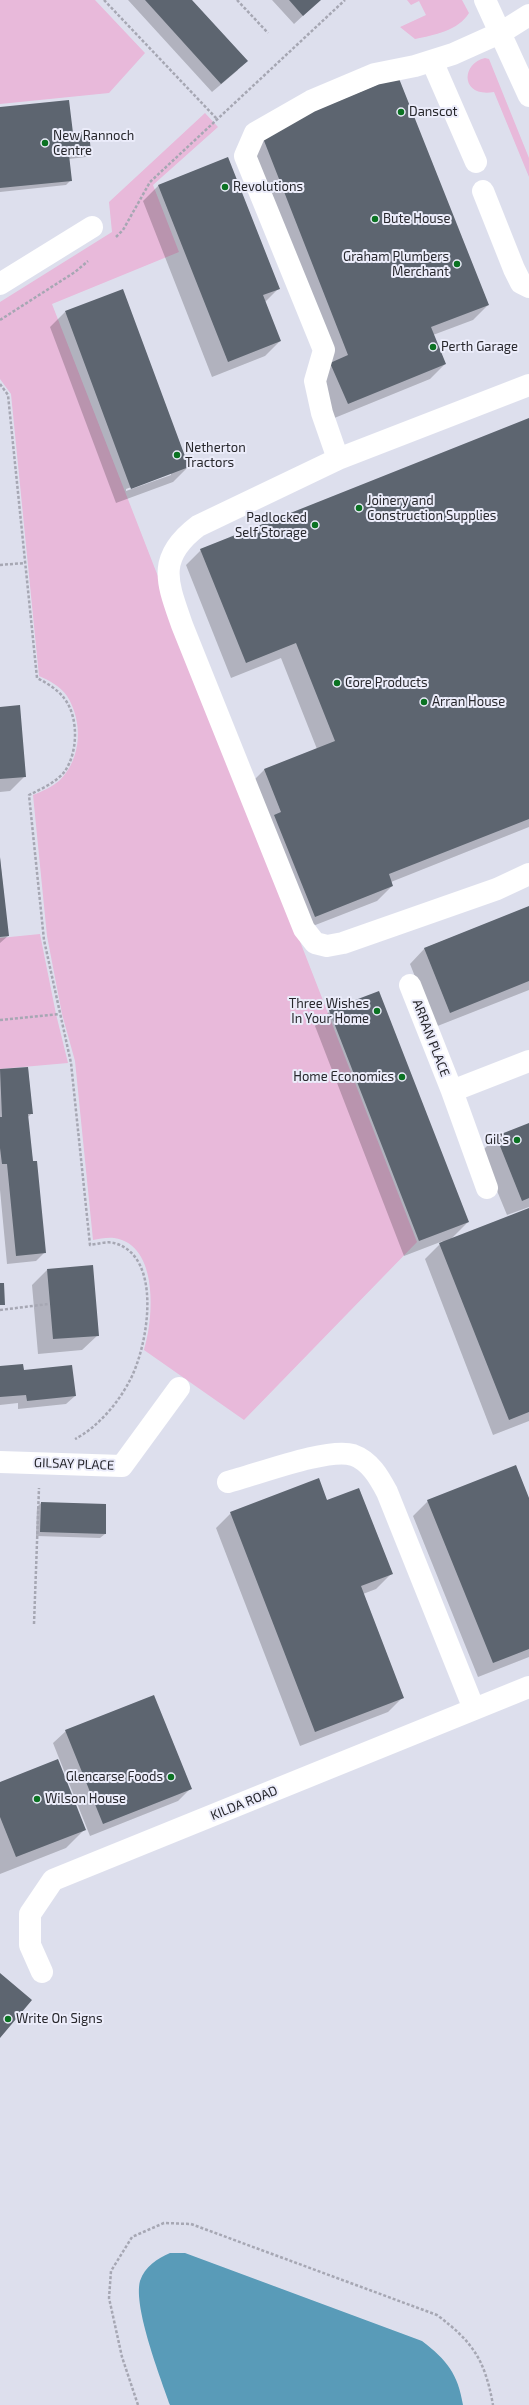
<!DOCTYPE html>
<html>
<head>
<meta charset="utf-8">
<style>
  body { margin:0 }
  canvas { display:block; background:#dddfed }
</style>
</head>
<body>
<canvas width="529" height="2405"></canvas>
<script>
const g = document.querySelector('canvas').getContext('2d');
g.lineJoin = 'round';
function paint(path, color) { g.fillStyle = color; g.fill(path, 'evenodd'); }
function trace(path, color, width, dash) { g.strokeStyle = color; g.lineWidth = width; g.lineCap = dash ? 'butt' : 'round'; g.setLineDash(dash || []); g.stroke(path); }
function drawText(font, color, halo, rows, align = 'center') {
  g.font = font + ' "Exo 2",sans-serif'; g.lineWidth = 4; g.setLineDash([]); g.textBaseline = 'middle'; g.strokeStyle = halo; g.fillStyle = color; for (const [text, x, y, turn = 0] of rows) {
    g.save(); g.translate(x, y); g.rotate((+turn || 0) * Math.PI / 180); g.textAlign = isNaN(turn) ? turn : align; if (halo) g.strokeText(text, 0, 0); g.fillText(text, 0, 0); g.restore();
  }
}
paint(new Path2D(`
  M0 0H95L145 53 109 93 0 104Z
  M407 0H462L469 13C458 31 434 35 415 39L400 27 426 15 419 1 411 5Z
  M485 58 489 59 529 158V177L494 92C461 98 460 64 485 58Z
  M205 113 218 127 153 185 179 252 52 304 417 1242 244 1420 144 1350C154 1319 159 1244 114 1238 108 1237 99 1239 93 1240L75 1061 62 1014 47 936 33 795C43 791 52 787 60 780 82 758 83 721 67 696 61 687 49 680 39 676L11 394 0 379V302L112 232 109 202Z
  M40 934 56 1014 68 1063 0 1069V938Z`), '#e8b9da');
paint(new Path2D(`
  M170 2253H185L422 2341C447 2360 458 2374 463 2405H170C161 2379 133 2307 140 2281 145 2266 157 2259 170 2253Z`), '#599bb8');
paint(new Path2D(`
  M128 0H191L238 70 212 92Z
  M272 0H320L294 24Z
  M0 108 72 134 90 153 86 157 69 159 71 180 66 185 0 192Z
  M261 134 488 305 473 320 433 335 445 364 430 379 332 419 316 379 331 363 246 149Z
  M227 159 278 289 265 302 280 341 265 356 212 377 143 201 158 186Z
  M65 312 188 467 173 482 116 503 50 327ZM171 473V475L126 491V489Z
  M529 419V827L391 882 392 886 377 901 300 931 249 785 264 770 317 749 281 658 231 678 186 565 201 550Z
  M0 708 25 776 10 791 0 792Z
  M0 858 8 936 0 943Z
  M529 907V990L435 1027 410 964 425 948Z
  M330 1011 468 1222 450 1240 529 1209V1421L493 1435 425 1259 443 1241 404 1256 315 1026Z
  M28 1068 32 1113 27 1118 45 1252 36 1261 7 1264 0 1190V1070Z
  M529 1124V1207L507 1215 481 1152 496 1137Z
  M47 1270 98 1335 82 1350 38 1354 32 1285Z
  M0 1367 23 1371 75 1396 66 1404 18 1409V1403L0 1405Z
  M428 1501H529V1657L478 1677 413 1516Z
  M327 1502 391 1574 376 1589 363 1594 403 1697 388 1712 300 1746 216 1528 231 1513Z
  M41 1503 105 1534 100 1538 36 1536 37 1507Z
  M66 1731 191 1788 178 1801 90 1836 53 1743Z
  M0 1783 84 1830 66 1848 0 1874Z`), '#0003');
paint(new Path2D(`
  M145 0H192L248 61 221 84Z
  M289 0H321L303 16Z
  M398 76 489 305 431 327 446 364 348 404 330 363 348 355 261 133Z
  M69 100 73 133 89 131 91 153 69 155 72 181 0 188V107Z
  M228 157 280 289 263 295 281 341 228 362 158 185Z
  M123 289 189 467 131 489 65 311Z
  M529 418V819L389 874 393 886 315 917 274 815 281 812 264 769 335 741 296 643 246 663 200 549Z
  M20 705 26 777 0 779V707Z
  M0 857 9 936 0 937Z
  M529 906V981L450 1013 424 948Z
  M379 991 469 1222 419 1241 329 1010Z
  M28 1067 33 1114H28L33 1161H37L46 1253 16 1256 7 1164H2L0 1148V1117H2L0 1069Z
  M529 1123V1198L522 1201 496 1136Z
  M529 1208V1412L509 1420 439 1243Z
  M93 1265 99 1336 53 1339 47 1269Z
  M0 1283H4L5 1305H0Z
  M23 1364 24 1370 72 1365 76 1396 27 1401 26 1395 0 1397V1366Z
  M516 1465 529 1498V1649L493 1663 427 1500Z
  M319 1478 327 1500 359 1488 393 1574 361 1586 404 1698 315 1732 230 1512Z
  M41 1502 106 1504V1534L40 1532Z
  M154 1695 192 1789 103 1824 65 1730Z
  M58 1759 86 1830 16 1857 0 1817V1782Z
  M0 1973 32 2000 0 2038Z`), '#5d6570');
trace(new Path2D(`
  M104 0 217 119
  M237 0 268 33
  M116 237 123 230 150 182 345 0
  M0 320 75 272 88 261
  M0 384 8 395 37 678C47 683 58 690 64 698 79 717 78 752 65 771 57 782 41 789 29 795L44 940 71 1063 90 1245C97 1244 108 1241 114 1243 164 1256 148 1348 129 1382 118 1403 97 1428 75 1439
  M0 565 25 563
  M0 1020 59 1014
  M0 1310 48 1304
  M34 1624 39 1488
  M138 2405 122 2357 109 2298 111 2271 132 2237 164 2223 191 2224 437 2315C473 2342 485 2360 493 2405`), '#a6a7b3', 2.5, [3, 2]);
trace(new Path2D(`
  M485 0 529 96
  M432 61 476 162
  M483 191 514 269 521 283 529 287
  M0 284 92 227
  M529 385 338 459 198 526C156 558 167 582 182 625L304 929 315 943 327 946 343 943 497 889 529 874
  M338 459 322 413 315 381 324 350 245 156 255 133 311 101 375 74 415 66 453 54 502 32 529 15
  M410 985 452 1091
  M487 1188 452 1091 529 1061
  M0 1462 122 1466 179 1388
  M228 1482C256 1475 328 1447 353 1455 370 1461 379 1477 387 1492L474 1709
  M42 1972 30 1945V1914L53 1880 529 1687`), '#fff', 22);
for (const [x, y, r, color] of [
  [401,112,4,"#0b7222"],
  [45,143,4,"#0b7222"],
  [225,187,4,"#0b7222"],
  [375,219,4,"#0b7222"],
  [457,264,4,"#0b7222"],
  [433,347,4,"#0b7222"],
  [177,455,4,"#0b7222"],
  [359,508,4,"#0b7222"],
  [315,525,4,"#0b7222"],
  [337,683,4,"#0b7222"],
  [424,702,4,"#0b7222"],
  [377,1011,4,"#0b7222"],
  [402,1077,4,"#0b7222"],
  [517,1140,4,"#0b7222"],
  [171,1777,4,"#0b7222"],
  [37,1799,4,"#0b7222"],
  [8,2019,4,"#0b7222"]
]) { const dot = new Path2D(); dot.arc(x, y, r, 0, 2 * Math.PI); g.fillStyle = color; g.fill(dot); trace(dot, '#ebecfa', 1.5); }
drawText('13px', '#27272c', '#ebecfa', [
  ["Danscot",409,112],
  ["New Rannoch",53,136],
  ["Centre",53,151],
  ["Revolutions",233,187],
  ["Bute House",383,219],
  ["Graham Plumbers",449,257,"right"],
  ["Merchant",449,272,"right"],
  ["Perth Garage",441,347],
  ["Netherton",185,448],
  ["Tractors",185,463],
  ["Joinery and",367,501],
  ["Construction Supplies",367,516],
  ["Padlocked",307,518,"right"],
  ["Self Storage",307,533,"right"],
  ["Core Products",345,683],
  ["Arran House",432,702],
  ["Three Wishes",369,1004,"right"],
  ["In Your Home",369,1019,"right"],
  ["Home Economics",394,1077,"right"],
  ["Gil’s",509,1140,"right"],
  ["Glencarse Foods",163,1777,"right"],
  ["Wilson House",45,1799],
  ["Write On Signs",16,2019]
], 'left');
drawText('13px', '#27272c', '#ebecfa', [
  ["ARRAN PLACE",431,1038,69],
  ["GILSAY PLACE",74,1464,2],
  ["KILDA ROAD",244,1803,-22]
]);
</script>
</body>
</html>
